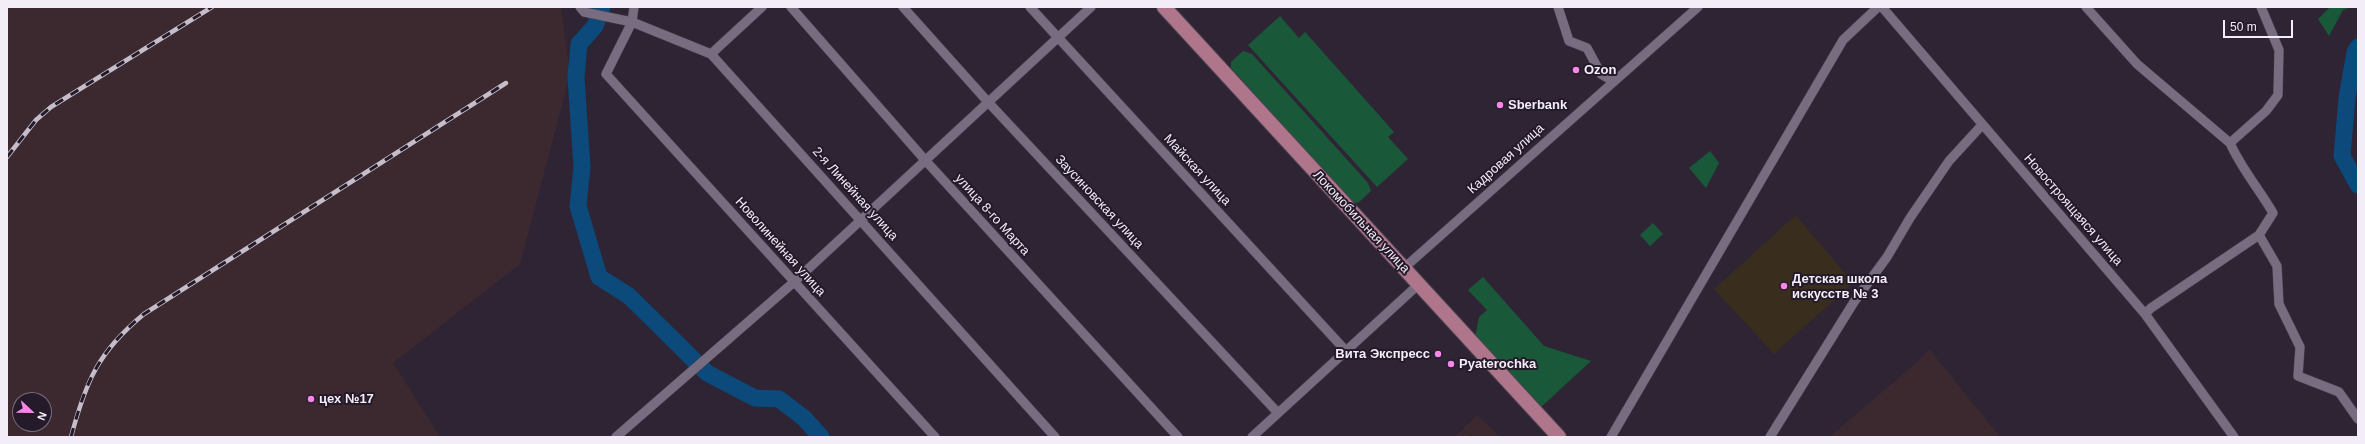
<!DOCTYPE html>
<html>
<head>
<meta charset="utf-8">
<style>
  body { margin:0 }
  #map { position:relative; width:2365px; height:444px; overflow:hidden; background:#2e2434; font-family:Arial,sans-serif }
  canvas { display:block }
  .frame { position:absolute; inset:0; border:8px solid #f3edf8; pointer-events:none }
  .north { position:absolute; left:12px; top:392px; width:40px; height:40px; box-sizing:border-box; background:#241a2a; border:1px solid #776e7c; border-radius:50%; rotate:112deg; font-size:11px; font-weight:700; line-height:16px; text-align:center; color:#f3edf8 }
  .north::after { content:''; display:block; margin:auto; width:14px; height:18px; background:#f987e9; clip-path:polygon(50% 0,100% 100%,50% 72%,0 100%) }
  .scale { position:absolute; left:2223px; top:20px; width:70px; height:18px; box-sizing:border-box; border:2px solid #f3edf8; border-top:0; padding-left:5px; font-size:12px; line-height:14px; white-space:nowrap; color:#f3edf8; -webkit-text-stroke:3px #241a2a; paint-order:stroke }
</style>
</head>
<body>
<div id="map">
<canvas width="2365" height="444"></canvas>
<div class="frame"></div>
<div class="north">N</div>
<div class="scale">50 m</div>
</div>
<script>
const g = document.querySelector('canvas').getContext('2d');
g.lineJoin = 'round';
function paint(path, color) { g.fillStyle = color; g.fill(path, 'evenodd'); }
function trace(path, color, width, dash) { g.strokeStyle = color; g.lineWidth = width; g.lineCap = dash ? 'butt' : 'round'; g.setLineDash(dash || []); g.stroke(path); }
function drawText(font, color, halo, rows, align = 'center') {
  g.font = font + ' Arial,sans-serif'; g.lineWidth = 4; g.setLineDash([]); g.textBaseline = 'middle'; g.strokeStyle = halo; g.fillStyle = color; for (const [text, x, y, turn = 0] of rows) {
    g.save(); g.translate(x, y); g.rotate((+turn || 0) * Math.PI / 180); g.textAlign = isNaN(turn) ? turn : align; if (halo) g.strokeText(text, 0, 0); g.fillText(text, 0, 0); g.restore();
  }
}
paint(new Path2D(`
  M7 7H561L570 75 520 264 393 363 440 437H7ZM20 400H44V424H20Z
  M1930 350 2000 437H1829L1894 382Z
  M1477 415 1500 437H1475L1472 434 1468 437H1455Z`), '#3c2930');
paint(new Path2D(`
  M1796 215 1853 283 1774 354 1714 289Z`), '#392e1e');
paint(new Path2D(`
  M2330 7H2352L2343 10 2329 36 2318 19Z
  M1280 16 1299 38 1305 32 1394 132 1388 137 1408 159 1377 187 1248 45Z
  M1243 51 1252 54 1368 183 1371 191 1358 203 1351 201 1231 68V62Z
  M1710 151 1719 163 1706 188 1689 168Z
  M1653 223 1663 234 1650 246 1640 235Z
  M1483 277 1544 346 1591 361 1540 408 1475 338 1479 317 1487 310 1468 290Z`), '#19593a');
trace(new Path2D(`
  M602 7 595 26 579 44 576 77 582 167 578 206 599 277 629 296 707 373 755 398 779 399 804 418 821 437
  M2358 47 2355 52 2347 98 2342 156 2358 185`), '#0b4a7b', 17);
const minor = new Path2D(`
  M580 7 584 12 632 22 711 54 1055 437
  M634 7 632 22 606 74 935 437
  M791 7 925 160 1178 437
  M903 7 988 102 1278 413
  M1030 7 1346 351
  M1558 7 1569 41 1587 48 1601 74 1613 81
  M1882 7 2145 314 2234 437
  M2086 7 2137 64 2230 143C2241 168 2259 189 2273 213L2259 235 2151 308 2145 314
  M711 54 762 7
  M2230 143 2266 111 2278 95 2279 50 2261 7
  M2259 235 2277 266 2279 304 2300 347 2298 376 2339 392 2358 419
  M1404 268 1698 7
  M616 437 794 282 1091 7
  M1252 437 1419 284
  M1611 437 1843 40 1878 7
  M1770 437 1854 302 1887 257 1910 218 1949 161 1982 125`);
const primary = new Path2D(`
  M1164 7 1559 437`);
trace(minor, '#4b4351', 10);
trace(primary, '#4b4351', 16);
trace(minor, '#786c80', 9);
trace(primary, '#af758b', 14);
const rail = new Path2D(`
  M7 157 36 120 51 107 212 7
  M71 437C86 381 98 352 144 314L506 83`);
trace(rail, '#c5beca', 4.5);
trace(rail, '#241a2a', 3, [9]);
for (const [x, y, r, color] of [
  [1576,70,4,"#f987e9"],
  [1500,105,4,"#f987e9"],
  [1784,286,4,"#f987e9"],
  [1438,354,4,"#f987e9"],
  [1451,364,4,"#f987e9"],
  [311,399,4,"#f987e9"]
]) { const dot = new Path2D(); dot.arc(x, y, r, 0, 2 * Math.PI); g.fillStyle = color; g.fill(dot); trace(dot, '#241a2a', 1.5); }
drawText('bold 13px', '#f3edf8', '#241a2a', [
  ["Ozon",1584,70],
  ["Sberbank",1508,105],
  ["Детская школа",1792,279],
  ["искусств № 3",1792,294],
  ["Вита Экспресс",1430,354,"right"],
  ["Pyaterochka",1459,364],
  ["цех №17",319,399]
], 'left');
drawText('13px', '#f3edf8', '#241a2a', [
  ["Кадровая улица",1506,159,-42],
  ["Майская улица",1197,170,47],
  ["2-я Линейная улица",855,194,48],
  ["Заусиновская улица",1099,202,47],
  ["Новостроящаяся улица",2073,210,49],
  ["улица 8-го Марта",992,215,48],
  ["Локомобильная улица",1361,222,47],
  ["Новолинейная улица",780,247,48]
]);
</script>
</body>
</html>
